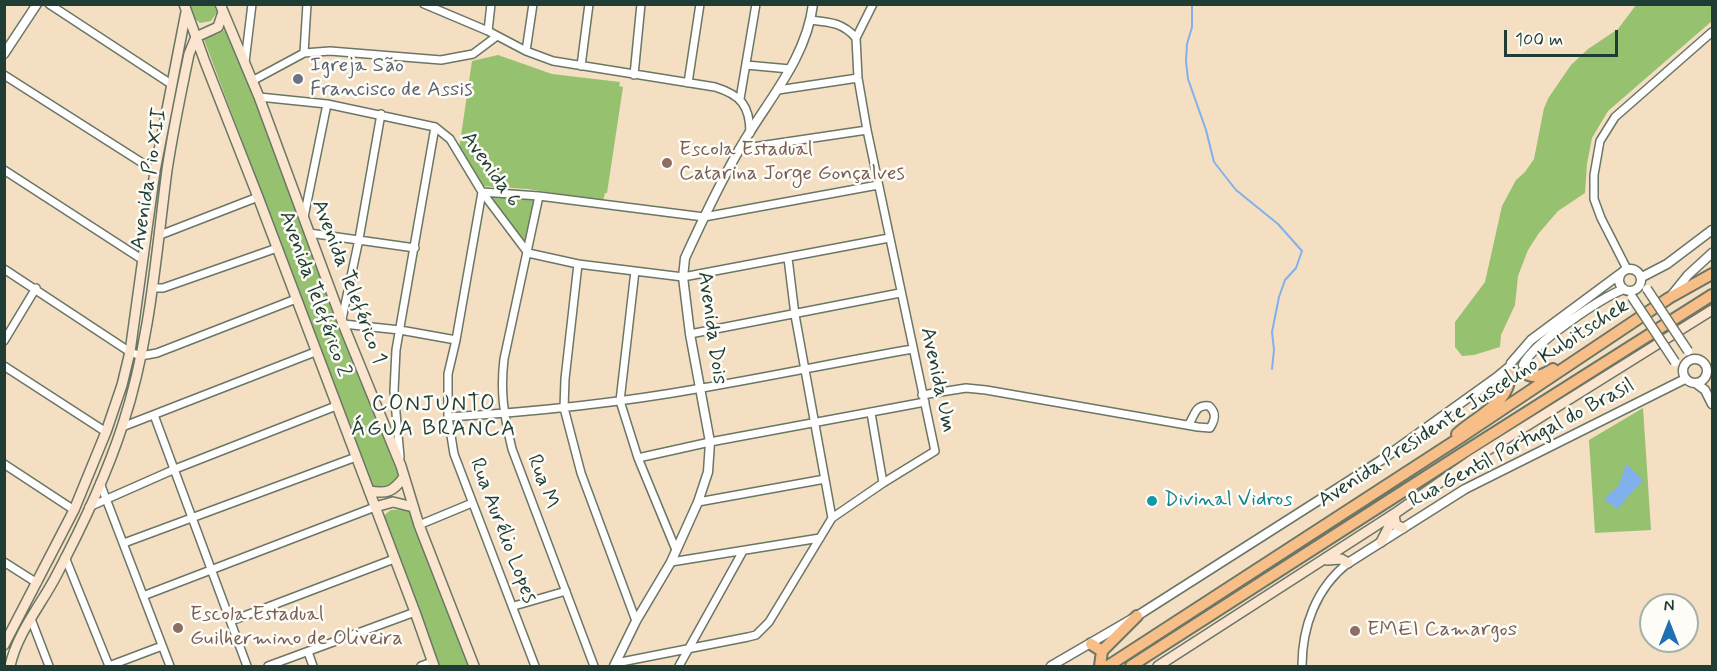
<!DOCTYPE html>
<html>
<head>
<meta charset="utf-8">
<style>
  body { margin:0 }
  #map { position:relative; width:1717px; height:671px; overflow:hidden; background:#f4dfc3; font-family:Mynerve,sans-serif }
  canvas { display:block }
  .frame { position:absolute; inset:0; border:6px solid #1f3d34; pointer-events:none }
  .north { position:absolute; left:1639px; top:593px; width:60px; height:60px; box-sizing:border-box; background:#fdfcf7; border:2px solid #a4b0a9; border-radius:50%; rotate:0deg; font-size:16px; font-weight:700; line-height:24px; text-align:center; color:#1f3d34 }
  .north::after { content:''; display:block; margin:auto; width:21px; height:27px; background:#1f6fb2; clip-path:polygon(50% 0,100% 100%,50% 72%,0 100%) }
  .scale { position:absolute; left:1504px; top:30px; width:114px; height:27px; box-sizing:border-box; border:3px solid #1f3d34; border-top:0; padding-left:8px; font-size:18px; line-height:21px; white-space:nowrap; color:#1f3d34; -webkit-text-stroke:4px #fdfcf7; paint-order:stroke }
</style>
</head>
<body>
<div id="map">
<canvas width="1717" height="671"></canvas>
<div class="frame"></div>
<div class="north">N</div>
<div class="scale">100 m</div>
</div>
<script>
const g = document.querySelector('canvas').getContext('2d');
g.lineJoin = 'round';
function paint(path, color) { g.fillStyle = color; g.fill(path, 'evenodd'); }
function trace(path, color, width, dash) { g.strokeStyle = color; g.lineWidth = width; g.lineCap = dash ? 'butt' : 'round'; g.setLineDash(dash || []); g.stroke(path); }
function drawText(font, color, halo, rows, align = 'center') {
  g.font = font + ' Mynerve,sans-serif'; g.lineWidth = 5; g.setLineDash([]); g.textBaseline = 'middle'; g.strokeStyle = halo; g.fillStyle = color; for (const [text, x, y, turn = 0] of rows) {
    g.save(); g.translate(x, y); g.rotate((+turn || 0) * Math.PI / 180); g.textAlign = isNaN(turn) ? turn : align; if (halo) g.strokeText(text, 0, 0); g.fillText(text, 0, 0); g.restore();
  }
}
paint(new Path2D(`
  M189 5H214L217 12 211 21 200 23 193 17Z
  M1636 5H1712V21L1608 111 1592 138 1587 164 1585 193 1558 211 1539 233 1528 250 1518 276 1515 305 1501 335 1500 347 1474 355 1462 356 1455 347V322L1485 282 1502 206 1516 180 1525 172 1534 159 1544 108 1549 97 1571 65 1588 49 1618 29Z
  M227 28 297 206 398 475C392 487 386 489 373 488L203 37 218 34Z
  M498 55 552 74 620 82 619 86 623 87 607 193H605L603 201 528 189 481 186 459 149 472 61Z
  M482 192 539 196 528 253Z
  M1643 408 1651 530 1595 533 1589 440Z
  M407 509 412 511 470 666H438L383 516 391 510Z`), '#96c16f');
paint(new Path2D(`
  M1626 464 1643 480 1617 509 1604 499 1619 485Z`), '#80b1ec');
trace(new Path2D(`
  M1192 4V27L1187 44 1186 61 1188 79 1206 130 1214 162 1236 190 1278 224 1302 251 1296 268 1285 280 1279 297 1272 332 1274 350 1272 369`), '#80b1ec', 2);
const minor = new Path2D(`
  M49 4 171 84
  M424 4 488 31 526 51 553 61 715 87C741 95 750 106 750 133
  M488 31 491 4
  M856 38 873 4
  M526 51 533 4
  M304 53 307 4
  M245 62 252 4
  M746 65 790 69
  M581 66 589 4
  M4 75 155 171
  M634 75 641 4
  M252 81 304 53 330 51 441 60 473 54 497 36
  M688 83 700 4
  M778 90 858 78
  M259 97 327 104 435 127 450 139 482 192 528 253 578 264 683 277 889 238
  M740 99 756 4
  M739 149 867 130
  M4 170 143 260
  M539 196 504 359C500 393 504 415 512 449L594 666
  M304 217 327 104
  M309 233 415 248
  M160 235 258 197
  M788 258 795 315 832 518
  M578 264 565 379 564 408 581 473 636 621
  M4 269 130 352 141 356 157 353 296 299
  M1627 269 1601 218 1594 199V175L1600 141 1615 117 1712 32
  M635 271 620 401 638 458 676 550
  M152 288H163L277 248
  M342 319 359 239 381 114
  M343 324 400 330 456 340
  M690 334 900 293
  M4 341 36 288
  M4 366 106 432
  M922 395 966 388 986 390 1198 427 1210 428C1215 420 1217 413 1209 406 1194 404 1195 417 1188 425
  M871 413 883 483
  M154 415 247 666
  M448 417C534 412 618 403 702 388 773 376 843 361 913 349
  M122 427 315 352
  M400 457 394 391 396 350 435 127
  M638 458 710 442 925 402
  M4 464 74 510
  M100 483 170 666
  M698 502 825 479
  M89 507 175 469 336 406
  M419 525 472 503
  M124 543 356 457
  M65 557 109 666
  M4 562 37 583
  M671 562 820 538
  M143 596 375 507
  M514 606 566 591
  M31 619 49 666
  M231 621 394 559
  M308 652 313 666
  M616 663 748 637 756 635 769 622 832 518 883 483 935 451 867 130 858 78 856 38C843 23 830 22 811 20
  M109 666 162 646
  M268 666 415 612
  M421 666 432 662
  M535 666 454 454 448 417V374L456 340 482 192 539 196 704 217 878 185
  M679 666 743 551
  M1302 666C1302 627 1316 588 1348 563`);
const tertiary = new Path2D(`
  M4 54 37 4
  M1619 280a11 11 0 1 1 22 0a11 11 0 1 1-22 0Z
  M1642 277 1667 264 1712 230
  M1671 296 1688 275 1712 253
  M1683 371a12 12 0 1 1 24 0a12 12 0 1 1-24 0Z
  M1511 363 1531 340 1620 274
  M1523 365C1533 343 1601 298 1624 289
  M1697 384 1705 390 1712 404
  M1348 563 1465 489 1685 379
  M614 666 636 621 671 562 698 502 708 472 710 442 690 334 683 277 685 258C702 221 719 185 739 150 765 103 806 61 813 4
  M1051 666 1137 616 1327 495 1380 461 1497 377 1509 367`);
const secondary = new Path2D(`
  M184 4 205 62 258 197 415 612 434 666
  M220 4 259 97 343 324 401 466 419 525 474 666
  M196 37 218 27 223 12
  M369 491C387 494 393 492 404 477
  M375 507 393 502 413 507
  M1394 516 1396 525 1403 528
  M1381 542 1396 513
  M1327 560 1341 559 1348 563
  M4 645 74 510 106 432 122 385 130 352 155 171 186 12
  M10 666C17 634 40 606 55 578 81 529 106 477 123 424 150 342 156 255 167 170 173 131 181 92 189 54L196 37
  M1158 666 1397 512 1475 458 1712 310`);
const trunk = new Path2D(`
  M1523 372C1534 380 1543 375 1553 369
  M1457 434C1476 416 1510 404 1510 374
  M1091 644 1102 651
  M1100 666 1102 651 1137 616
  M1108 666 1461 437 1669 298 1712 274
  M1131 666 1469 449 1712 295`);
trace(minor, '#6a7666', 10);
trace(tertiary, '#6a7666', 11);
trace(secondary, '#6a7666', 12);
trace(trunk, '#6a7666', 14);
trace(minor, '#fff', 7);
trace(tertiary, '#fff', 8);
trace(secondary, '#fce5cf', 9);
trace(trunk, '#f7be88', 10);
const tertiaryBridge = new Path2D(`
  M1647 289 1688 351
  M1632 297 1675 362`);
trace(tertiaryBridge, '#6a7666', 11, []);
trace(tertiaryBridge, '#fff', 8);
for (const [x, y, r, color] of [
  [298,79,6,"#6b7280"],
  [667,163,6,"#8d6e63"],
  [1152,501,6,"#0f9aa8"],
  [178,628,6,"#8d6e63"],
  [1355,631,6,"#8d6e63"]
]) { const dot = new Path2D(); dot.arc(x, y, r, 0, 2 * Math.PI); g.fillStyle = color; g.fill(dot); trace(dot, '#fdfcf7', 2); }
drawText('21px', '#5b616d', '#fdfcf7', [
  ["Igreja São",310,67],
  ["Francisco de Assis",310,91]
], 'left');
drawText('21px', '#785e54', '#fdfcf7', [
  ["Escola Estadual",679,151],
  ["Catarina Jorge Gonçalves",679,175],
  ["Escola Estadual",190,616],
  ["Guilhermino de Oliveira",190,640],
  ["EMEI Camargos",1367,631]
], 'left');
drawText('21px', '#1f3d34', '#fdfcf7', [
  ["Avenida 6",490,170,55],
  ["Avenida Pio XII",150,179,-81],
  ["Avenida Teleférico 1",348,282,69],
  ["Avenida Teleférico 2",314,294,70],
  ["Avenida Dois",711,328,82],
  ["Avenida Um",937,380,78],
  ["Avenida Presidente Juscelino Kubitschek",1474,404,-33],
  ["Rua Gentil Portugal do Brasil",1522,444,-28],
  ["Rua M",542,482,69],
  ["Rua Aurélio Lopes",502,531,69]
]);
drawText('21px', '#0d838f', '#fdfcf7', [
  ["Divinal Vidros",1164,501]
], 'left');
g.letterSpacing = '1.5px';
drawText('22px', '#1f3d34', '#fdfcf7', [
  ["CONJUNTO",434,405],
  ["ÁGUA BRANCA",434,430]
]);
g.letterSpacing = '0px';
</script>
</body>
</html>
